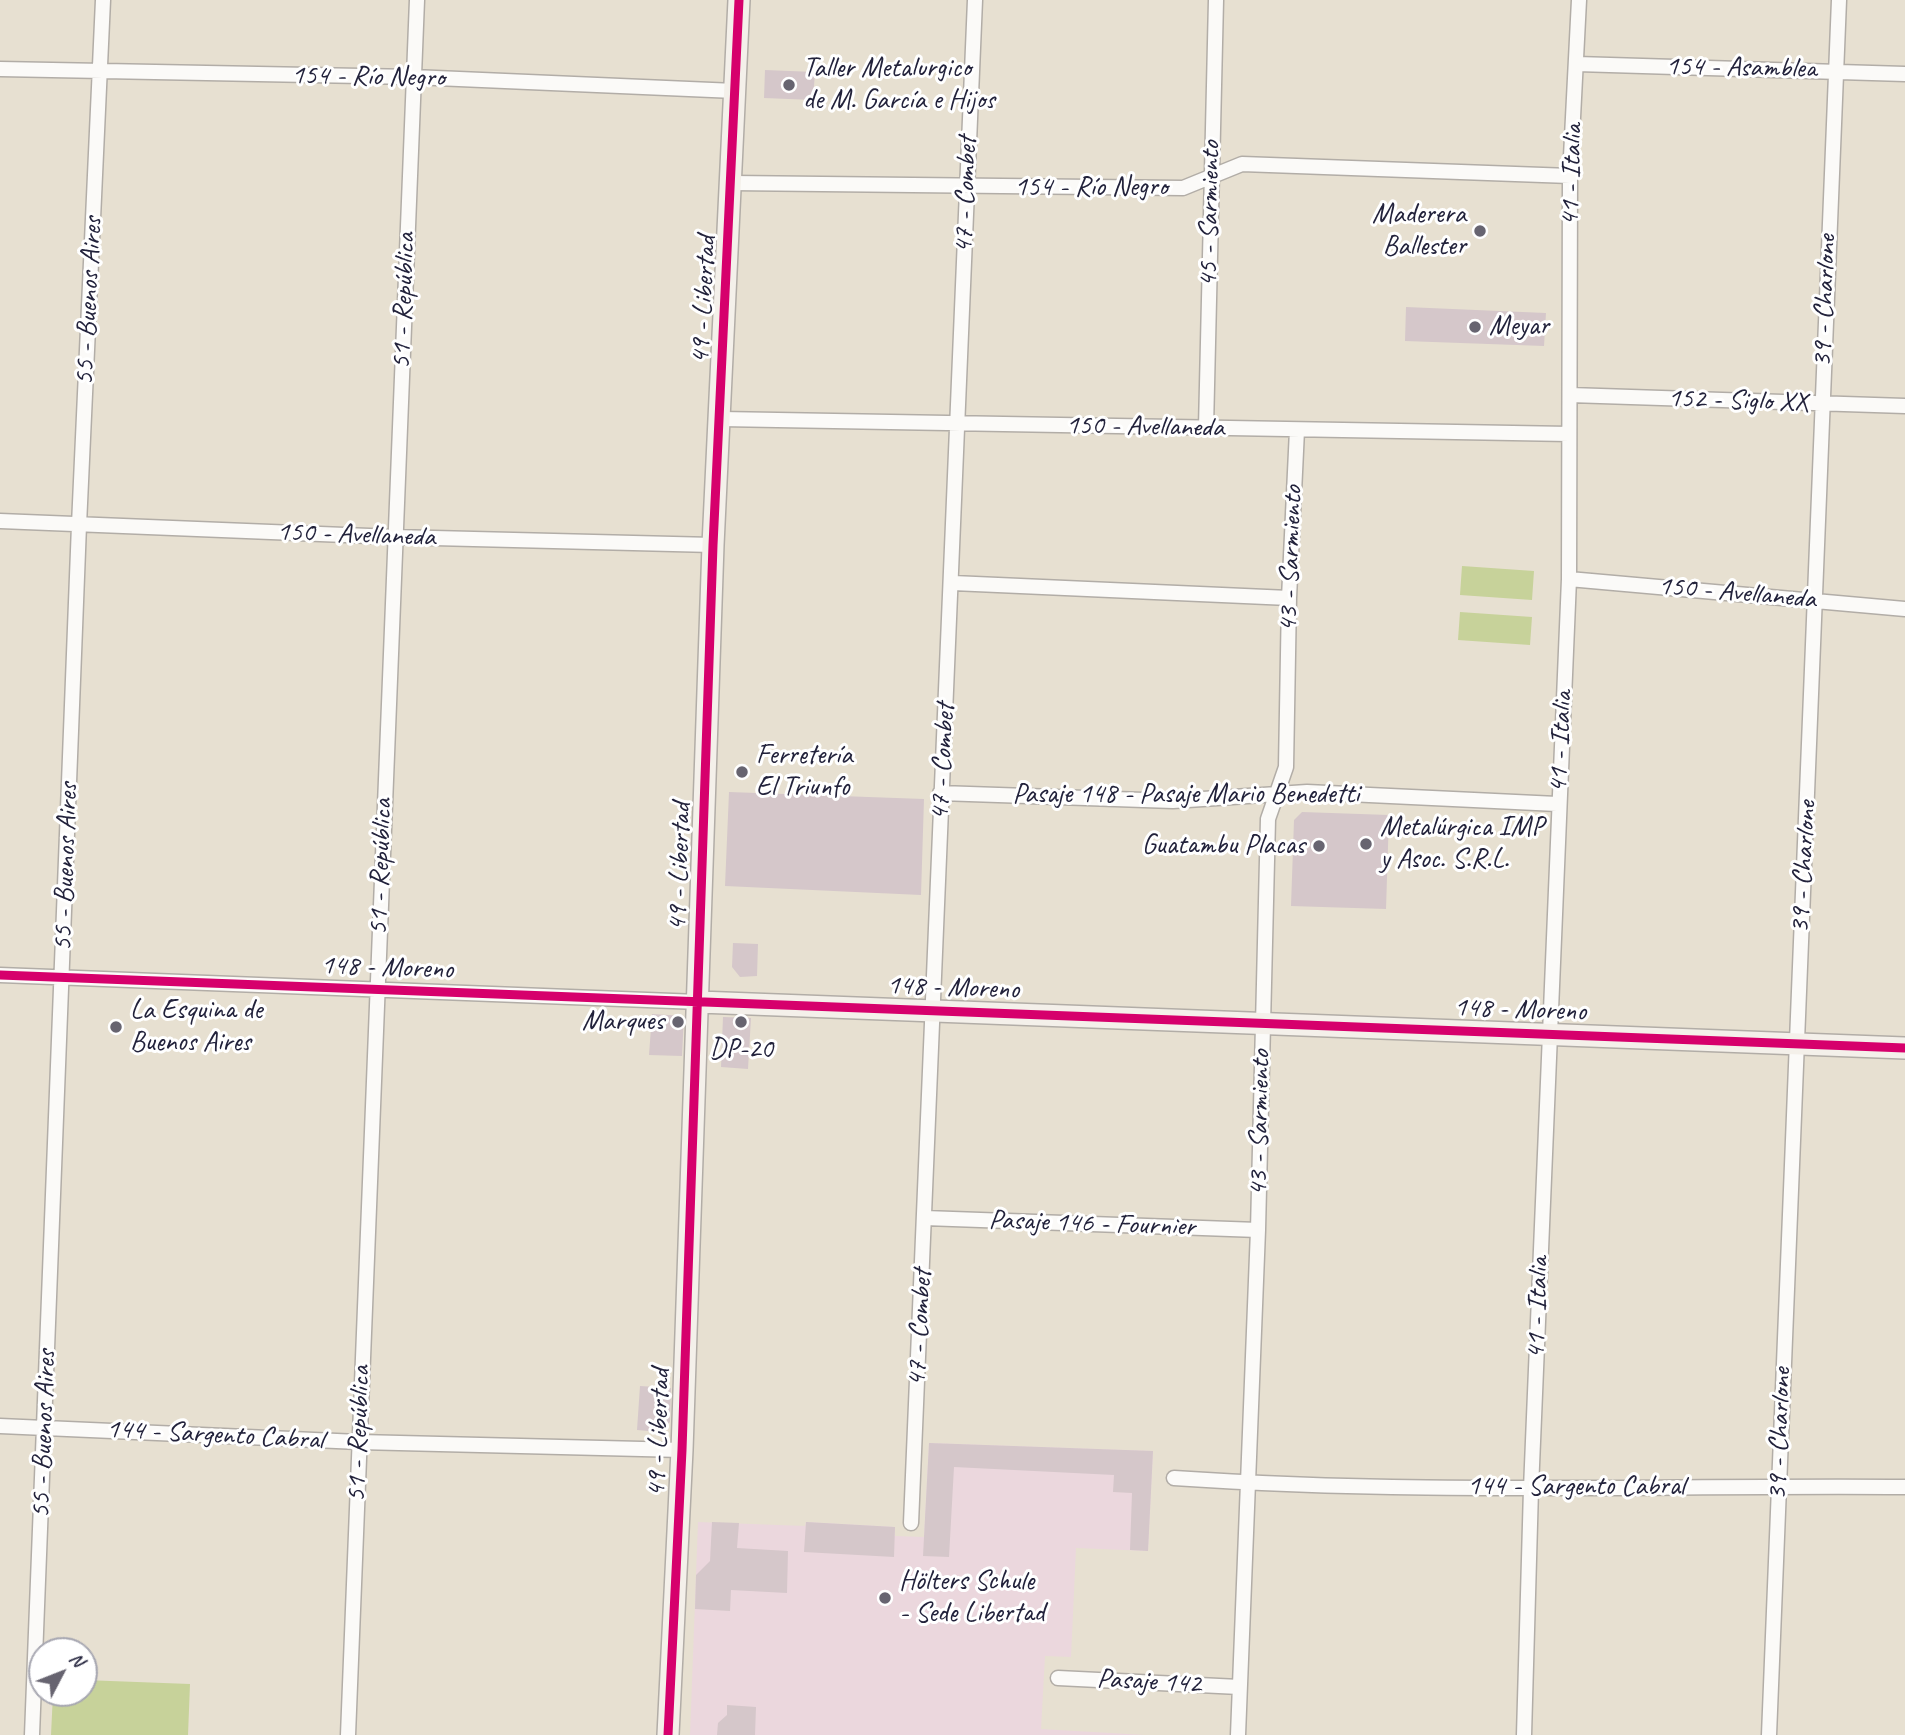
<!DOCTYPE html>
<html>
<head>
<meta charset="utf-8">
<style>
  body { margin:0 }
  #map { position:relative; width:1905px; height:1735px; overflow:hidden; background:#e7e0d1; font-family:Caveat,sans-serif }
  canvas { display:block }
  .north { position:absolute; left:28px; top:1637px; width:70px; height:70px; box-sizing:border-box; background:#fff; border:2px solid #a7a7b1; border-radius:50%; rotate:48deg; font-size:19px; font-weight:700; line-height:28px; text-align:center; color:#22223b }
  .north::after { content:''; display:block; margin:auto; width:24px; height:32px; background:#676470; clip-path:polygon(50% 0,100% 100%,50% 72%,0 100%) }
</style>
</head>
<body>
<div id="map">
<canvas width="1905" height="1735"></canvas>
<div class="north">N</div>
</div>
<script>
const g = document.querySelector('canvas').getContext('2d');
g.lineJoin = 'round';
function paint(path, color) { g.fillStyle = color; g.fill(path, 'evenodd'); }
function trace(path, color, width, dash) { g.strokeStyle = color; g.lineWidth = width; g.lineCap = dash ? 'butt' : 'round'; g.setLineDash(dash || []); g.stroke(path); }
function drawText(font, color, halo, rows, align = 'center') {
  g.font = font + ' Caveat,sans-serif'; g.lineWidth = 6; g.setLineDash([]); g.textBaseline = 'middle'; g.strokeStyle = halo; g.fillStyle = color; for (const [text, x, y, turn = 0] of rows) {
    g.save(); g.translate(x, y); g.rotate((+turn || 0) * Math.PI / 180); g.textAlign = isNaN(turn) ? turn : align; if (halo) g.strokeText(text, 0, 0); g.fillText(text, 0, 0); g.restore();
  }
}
paint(new Path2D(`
  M929 1443 1153 1451 1148 1551 1076 1548 1071 1657 1045 1656 1041 1729 1145 1735H690L698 1522 805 1526 806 1522 895 1527V1536L924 1537Z`), '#ebd7dd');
paint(new Path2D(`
  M1462 566 1534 571 1532 600 1460 595Z
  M1460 612 1532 617 1530 645 1458 640Z
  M84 1680 190 1684 188 1735H51L53 1693H84Z`), '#c7d29a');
paint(new Path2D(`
  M765 70 815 72 813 100 764 98Z
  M1406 307 1546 313 1544 346 1405 341Z
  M729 792 924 799 921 895 725 886Z
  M1302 812 1389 815 1386 909 1291 906 1294 820Z
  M733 943 758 944 757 976 740 977 732 967Z
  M652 1014 684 1016 682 1056 649 1055Z
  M723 1017 751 1018 748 1069 721 1067Z
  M640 1386 671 1388 670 1422 659 1432 637 1430Z
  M929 1443 1153 1451 1148 1551 1130 1550 1132 1493 1113 1492 1114 1475 954 1467 949 1557 923 1556Z
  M712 1522 739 1523 737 1548 788 1551 787 1593 731 1590 730 1611 695 1609 696 1575 710 1561Z
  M806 1522 895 1527 894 1557 804 1552Z
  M727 1705 756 1707 755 1735H717L718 1723 727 1715Z`), '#d5c7ca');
const street = new Path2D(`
  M1577 64 1905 74
  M0 69 413 77 735 91
  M732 183 1183 188 1242 164 1570 176
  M1570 395 1905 406
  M721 419 1569 434
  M1206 428 1216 0
  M0 521 394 537 713 545
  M1569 579 1905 609
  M953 583 1289 598
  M940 793 1173 801 1307 792 1557 804
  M0 975 699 1002
  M925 1218 1258 1230
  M0 1426 359 1442 682 1450
  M1174 1478C1417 1495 1661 1485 1905 1487
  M911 1523 975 0
  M1058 1678 1239 1687
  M32 1735 79 525 103 0
  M348 1735 417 0
  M1238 1735 1258 1230 1268 819 1286 767 1289 598 1297 430
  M1524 1735 1531 1489 1569 579 1570 176 1579 0
  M1769 1735 1839 0`);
const secondary = new Path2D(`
  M699 1002 1905 1048
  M668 1735 682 1450 713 545 739 0`);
trace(street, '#b2ada7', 17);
trace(secondary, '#b2ada7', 24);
trace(street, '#fbfaf8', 14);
trace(secondary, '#f4f0ea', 21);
trace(new Path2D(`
  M0 975 1905 1048
  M668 1735 682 1450 713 545 739 0`), '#d6006c', 9);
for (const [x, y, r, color] of [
  [789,85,7,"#676470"],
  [1480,231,7,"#676470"],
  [1475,327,7,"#676470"],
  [742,772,7,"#676470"],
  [1366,844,7,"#676470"],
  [1319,846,7,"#676470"],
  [678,1022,7,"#676470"],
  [741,1022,7,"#676470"],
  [116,1027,7,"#676470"],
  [885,1598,7,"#676470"]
]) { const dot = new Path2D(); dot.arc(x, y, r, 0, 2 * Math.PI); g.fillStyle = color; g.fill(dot); trace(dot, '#fff', 2.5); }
drawText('28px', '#22223b', '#fff', [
  ["154 - Asamblea",1741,68,1],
  ["154 - Río Negro",368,77,1],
  ["41 - Italia",1572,175,-88],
  ["154 - Río Negro",1091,188],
  ["47 - Combet",966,195,-88],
  ["45 - Sarmiento",1210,214,-89],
  ["49 - Libertad",704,300,-87],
  ["55 - Buenos Aires",89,301,-87],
  ["51 - República",404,301,-88],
  ["39 - Charlone",1825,301,-88],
  ["152 - Siglo XX",1738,401,2],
  ["150 - Avellaneda",1145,427,1],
  ["150 - Avellaneda",356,535,2],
  ["43 - Sarmiento",1291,559,-88],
  ["150 - Avellaneda",1737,593,5],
  ["41 - Italia",1561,742,-87],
  ["47 - Combet",943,762,-87],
  ["Pasaje 148 - Pasaje Mario Benedetti",1186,795],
  ["55 - Buenos Aires",66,867,-88],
  ["51 - República",381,867,-88],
  ["49 - Libertad",680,867,-88],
  ["39 - Charlone",1804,867,-87],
  ["148 - Moreno",387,968,2],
  ["148 - Moreno",953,988,2],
  ["148 - Moreno",1520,1010,2],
  ["43 - Sarmiento",1260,1123,-89],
  ["Pasaje 146 - Fournier",1092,1224,2],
  ["41 - Italia",1538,1308,-88],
  ["47 - Combet",920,1328,-87],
  ["49 - Libertad",659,1433,-88],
  ["55 - Buenos Aires",44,1434,-88],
  ["51 - República",359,1434,-88],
  ["39 - Charlone",1780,1434,-88],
  ["144 - Sargento Cabral",215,1435,3],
  ["144 - Sargento Cabral",1576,1487],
  ["Pasaje 142",1149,1682,3]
]);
drawText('28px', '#22223b', '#fff', [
  ["Taller Metalurgico",803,69],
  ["de M. García e Hijos",803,101],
  ["Maderera",1466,215,"right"],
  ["Ballester",1466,247,"right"],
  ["Meyar",1489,327],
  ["Ferretería",756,756],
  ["El Triunfo",756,788],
  ["Metalúrgica IMP",1380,828],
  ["y Asoc. S.R.L.",1380,860],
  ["Guatambu Placas",1305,846,"right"],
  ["La Esquina de",130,1011],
  ["Buenos Aires",130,1043],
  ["Marques",664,1022,"right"],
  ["DP-20",741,1050,"center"],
  ["Hölters Schule",899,1582],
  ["- Sede Libertad",899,1614]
], 'left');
</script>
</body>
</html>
